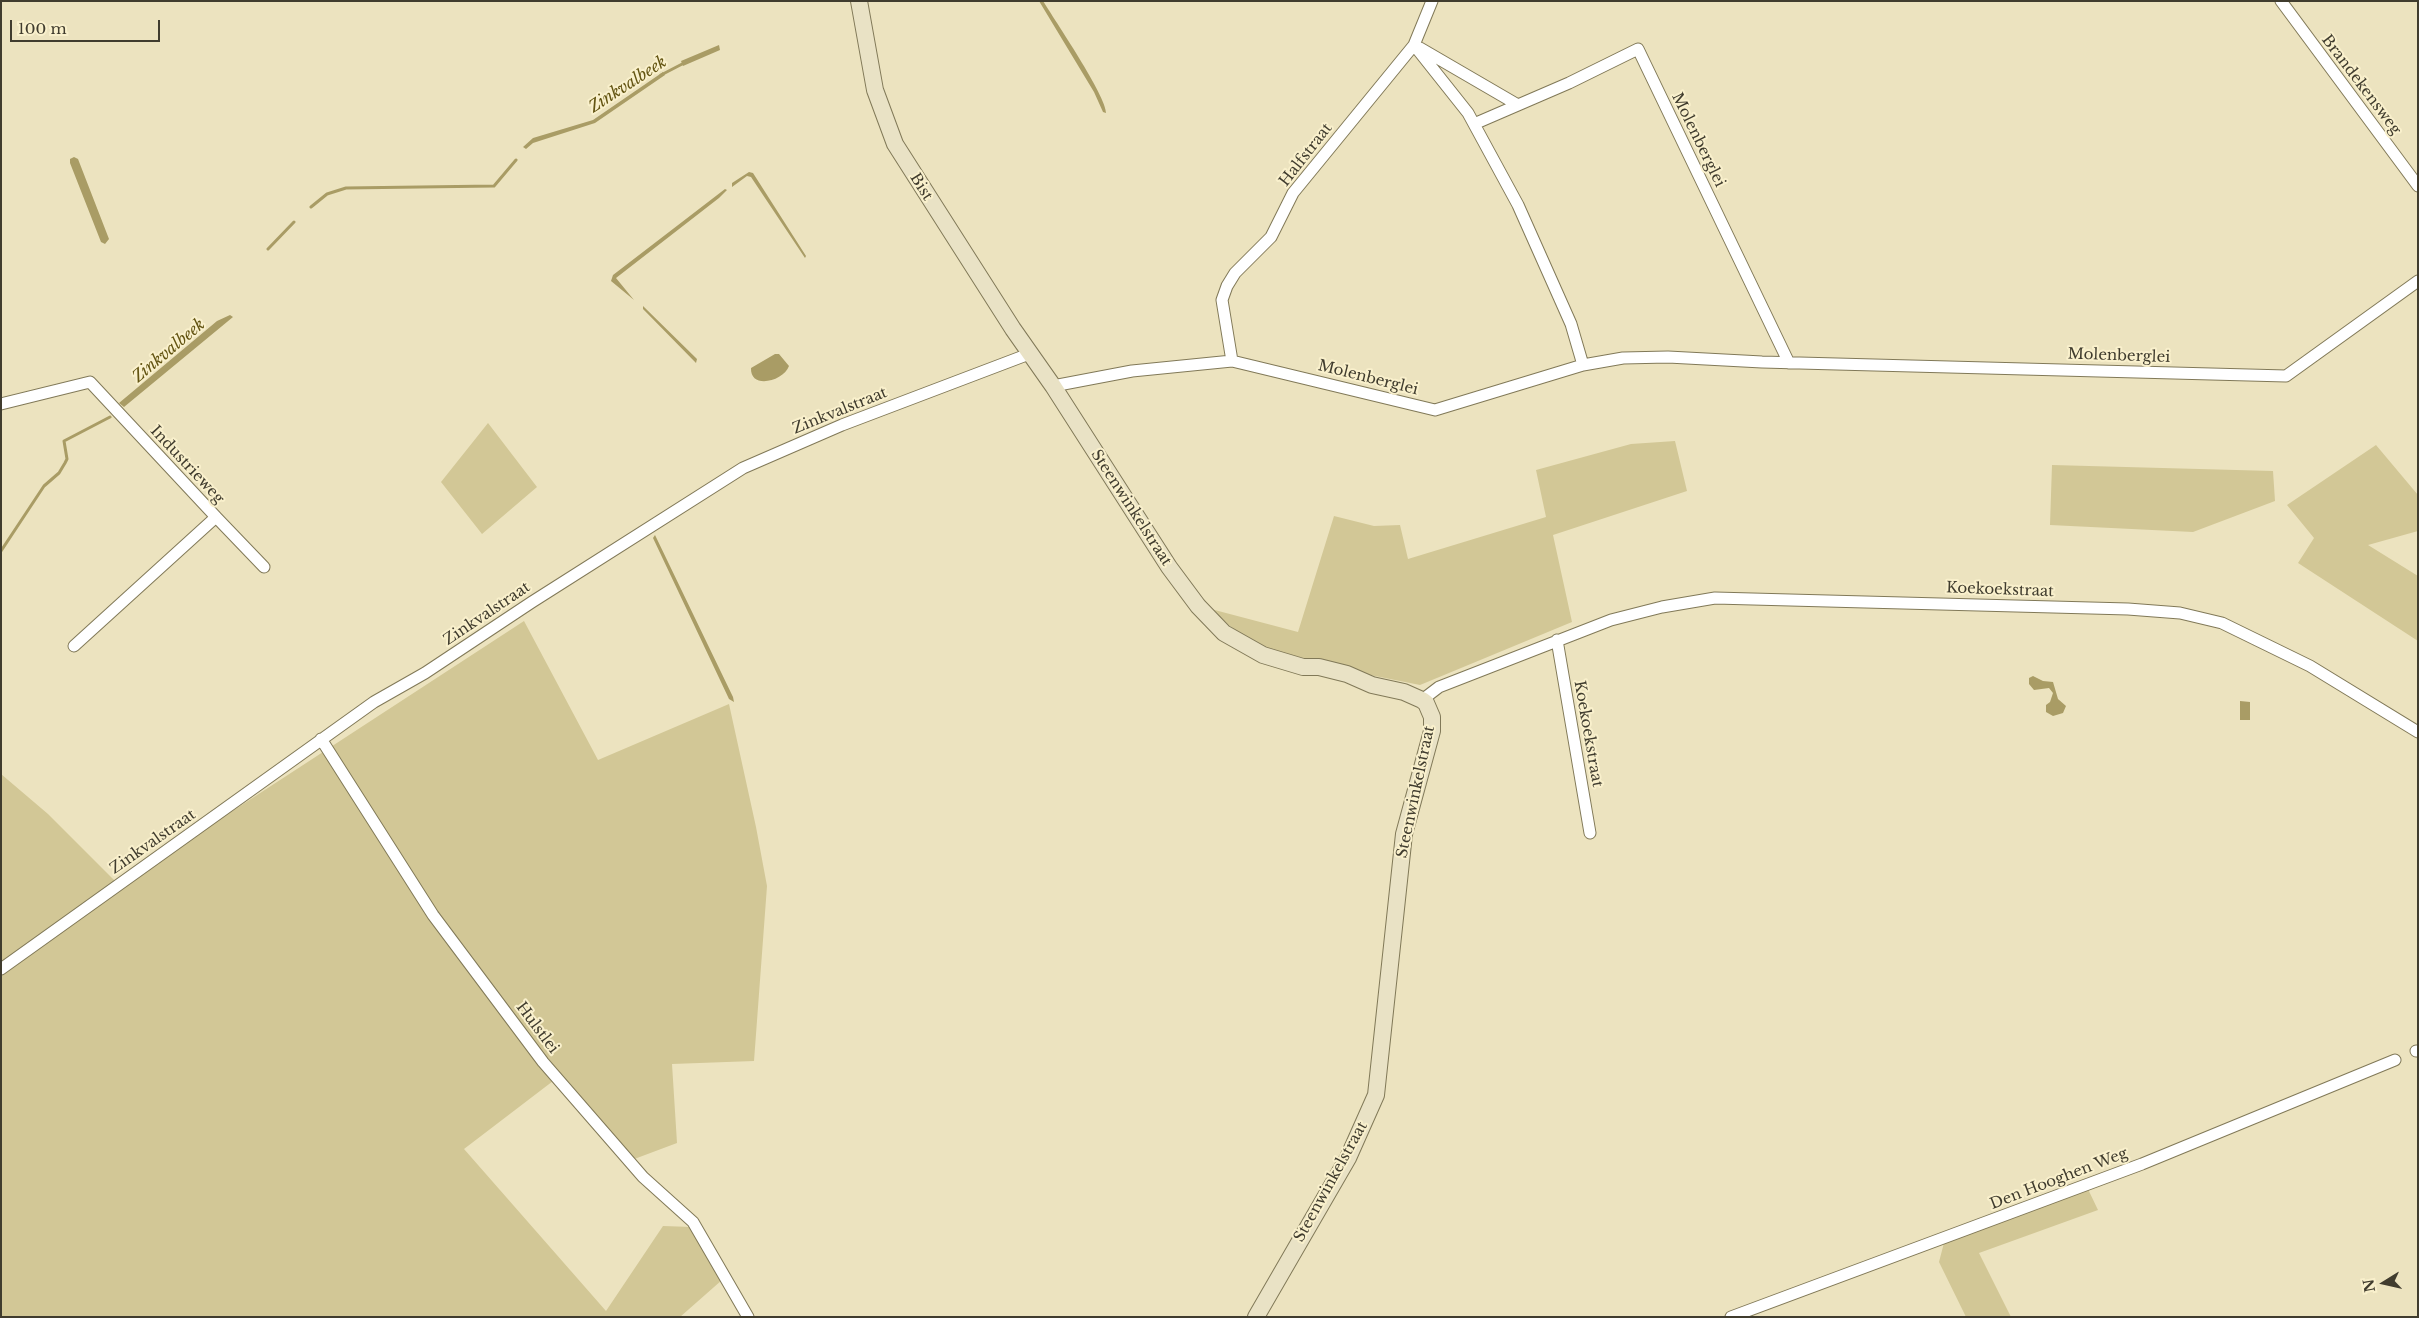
<!DOCTYPE html>
<html>
<head>
<meta charset="utf-8">
<style>
  body { margin:0 }
  #map { position:relative; width:2419px; height:1318px; overflow:hidden; background:#ece3bf; font-family:"Libre Baskerville",serif }
  canvas { display:block }
  .frame { position:absolute; inset:0; border:2px solid #403c2e; pointer-events:none }
  .north { position:absolute; left:2359px; top:1258px; width:50px; height:50px; -webkit-text-stroke:4px #f9f0cc; paint-order:stroke; rotate:260deg; font-size:14px; font-weight:700; line-height:20px; text-align:center; color:#403c2e }
  .north::after { content:''; display:block; margin:auto; width:18px; height:22px; background:#403c2e; clip-path:polygon(50% 0,100% 100%,50% 72%,0 100%) }
  .scale { position:absolute; left:10px; top:20px; width:150px; height:22px; box-sizing:border-box; border:2px solid #403c2e; border-top:0; padding-left:6px; font-size:15px; line-height:18px; white-space:nowrap; color:#403c2e; -webkit-text-stroke:4px #f9f0cc; paint-order:stroke }
</style>
</head>
<body>
<div id="map">
<canvas width="2419" height="1318"></canvas>
<div class="frame"></div>
<div class="north">N</div>
<div class="scale">100 m</div>
</div>
<script>
const g = document.querySelector('canvas').getContext('2d');
g.lineJoin = 'round';
function paint(path, color) { g.fillStyle = color; g.fill(path, 'evenodd'); }
function trace(path, color, width, dash) { g.strokeStyle = color; g.lineWidth = width; g.lineCap = dash ? 'butt' : 'round'; g.setLineDash(dash || []); g.stroke(path); }
function drawText(font, color, halo, rows, align = 'center') {
  g.font = font + ' "Libre Baskerville",serif'; g.lineWidth = 4; g.setLineDash([]); g.textBaseline = 'middle'; g.strokeStyle = halo; g.fillStyle = color; for (const [text, x, y, turn = 0] of rows) {
    g.save(); g.translate(x, y); g.rotate((+turn || 0) * Math.PI / 180); g.textAlign = isNaN(turn) ? turn : align; if (halo) g.strokeText(text, 0, 0); g.fillText(text, 0, 0); g.restore();
  }
}
paint(new Path2D(`
  M488 423 537 487 482 534 441 482Z
  M1675 441 1687 491 1553 535 1572 622 1420 685 1360 673 1269 649 1243 636 1207 608 1298 632 1334 516 1374 526 1400 525 1408 559 1546 517 1536 470 1631 444Z
  M2376 445 2418 495V531L2368 545 2418 576V641L2298 563 2314 538 2287 505Z
  M2052 465 2273 471 2275 501 2193 532 2050 525Z
  M524 621 598 760 729 704 756 827 767 886 754 1061 672 1064 677 1143 629 1161 557 1078 464 1149 606 1311 663 1226 692 1227 722 1280 680 1317H1V774L48 814 119 885Z
  M2086 1185 2098 1210 1979 1253 2011 1317H1966L1939 1262 1945 1239Z`), '#d2c796');
paint(new Path2D(`
  M1039 1H1043C1054 19 1107 97 1106 113L1103 112 1094 92Z
  M719 45 720 50 683 66 681 61Z
  M663 72 665 75 595 123 533 143 526 149 523 147 533 138 593 120Z
  M74 157 78 159 109 239 105 244 101 242 70 163V159Z
  M749 172 753 173 806 256 805 258 751 177 747 176 732 187V183Z
  M725 189 727 190 719 198 616 278 634 300 611 281 613 275Z
  M643 306 697 359 696 363 643 309Z
  M230 315 233 317 124 407 119 403 217 321Z
  M775 354H779L789 366C784 381 750 390 751 368Z
  M655 535 733 697 734 702 729 699 653 538Z
  M2033 676 2043 681 2053 682 2058 699 2066 706 2063 713 2053 716 2046 712V705L2050 702 2053 693 2049 688 2034 690 2029 684V678Z
  M2240 701 2250 702V720H2240Z`), '#a99c65');
trace(new Path2D(`
  M661 75 686 62
  M311 207 327 194 346 188 494 186 516 160
  M268 249 294 222
  M1 551 44 486 59 473 65 463 67 459 64 441 110 417`), '#a99c65', 3);
const street = new Path2D(`
  M2281 1 2418 186
  M1414 45 1468 113 1518 205 1571 324 1583 365
  M1420 48 1518 105
  M1474 124 1569 83 1638 49 1789 363
  M1232 361 1222 300 1227 286 1235 273 1271 237 1293 193 1414 45 1432 1
  M1053 386 1132 371 1232 361 1435 410 1583 365 1623 358 1668 357 1762 362 2286 376 2418 281
  M1 404 90 382 216 517 74 646
  M216 517 264 567
  M1557 640 1590 833
  M1422 700 1439 687 1611 620 1662 607 1715 598 2128 609 2180 613 2222 623 2310 666 2418 732
  M321 739 433 915 543 1062 643 1177 693 1222 748 1317
  M1 969 374 702 425 673 532 602 743 468 842 425 1029 354
  M2416 1051H2418
  M1731 1317 2142 1164 2395 1060`);
const secondary = new Path2D(`
  M859 1 875 90 895 144 1013 329 1053 386 1169 567 1198 606 1224 633 1263 655 1303 667H1319L1347 674 1372 685 1404 692 1422 700 1426 703 1432 717V731L1404 834 1376 1095 1348 1158 1256 1317`);
trace(street, '#817958', 13);
trace(secondary, '#817958', 18);
trace(street, '#fff', 11);
trace(secondary, '#e9e2c5', 16);
drawText('15px', '#403c2e', '#f9f0cc', [
  ["Brandekensweg",2361,85,53],
  ["Molenberglei",1698,140,64],
  ["Halfstraat",1306,155,-52],
  ["Bist",921,187,58],
  ["Molenberglei",2119,356,2],
  ["Molenberglei",1368,378,14],
  ["Zinkvalstraat",840,411,-22],
  ["Industrieweg",187,465,47],
  ["Steenwinkelstraat",1131,508,57],
  ["Koekoekstraat",2000,590,2],
  ["Zinkvalstraat",487,614,-34],
  ["Koekoekstraat",1588,734,80],
  ["Steenwinkelstraat",1416,792,-78],
  ["Zinkvalstraat",153,842,-35],
  ["Hulstlei",537,1028,53],
  ["Den Hooghen Weg",2059,1179,-21],
  ["Steenwinkelstraat",1331,1182,-61]
]);
drawText('italic 16px', '#635412', '#f9f0cc', [
  ["Zinkvalbeek",628,85,-33],
  ["Zinkvalbeek",169,351,-40]
]);
</script>
</body>
</html>
